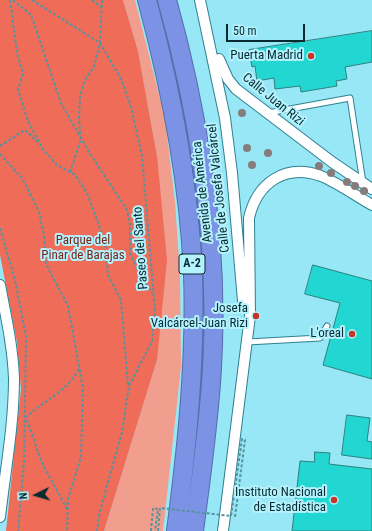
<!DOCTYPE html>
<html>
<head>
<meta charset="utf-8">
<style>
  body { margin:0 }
  #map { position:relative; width:372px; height:531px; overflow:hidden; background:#98e7f6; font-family:"Roboto Condensed",sans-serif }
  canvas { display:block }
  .north { position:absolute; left:16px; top:475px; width:40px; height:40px; -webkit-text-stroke:3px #b4f2fe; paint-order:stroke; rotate:265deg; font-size:11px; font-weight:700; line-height:16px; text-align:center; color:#072a30 }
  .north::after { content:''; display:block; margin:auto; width:14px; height:18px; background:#072a30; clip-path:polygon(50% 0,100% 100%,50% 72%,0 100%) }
  .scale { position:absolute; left:226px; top:24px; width:79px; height:18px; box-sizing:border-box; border:2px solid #072a30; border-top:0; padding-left:5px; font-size:12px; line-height:14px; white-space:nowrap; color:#072a30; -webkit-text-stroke:3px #b4f2fe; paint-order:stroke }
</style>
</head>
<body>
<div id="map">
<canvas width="372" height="531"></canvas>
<div class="north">N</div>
<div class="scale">50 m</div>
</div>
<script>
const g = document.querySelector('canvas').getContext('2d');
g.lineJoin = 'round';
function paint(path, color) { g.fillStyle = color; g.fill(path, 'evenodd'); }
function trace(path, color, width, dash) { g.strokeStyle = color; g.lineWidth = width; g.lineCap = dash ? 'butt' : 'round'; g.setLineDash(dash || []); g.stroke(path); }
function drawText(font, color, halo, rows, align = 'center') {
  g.font = font + ' "Roboto Condensed",sans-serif'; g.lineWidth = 4; g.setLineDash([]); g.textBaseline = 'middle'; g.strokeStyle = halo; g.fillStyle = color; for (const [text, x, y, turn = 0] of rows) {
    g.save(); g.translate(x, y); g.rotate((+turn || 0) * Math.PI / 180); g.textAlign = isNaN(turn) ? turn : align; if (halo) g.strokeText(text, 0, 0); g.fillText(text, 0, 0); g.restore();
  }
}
paint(new Path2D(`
  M123 0H135L165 118 175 202 180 274 181 367 163 531H104L157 360V156L138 51Z`), '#f19e8e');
paint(new Path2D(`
  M0 0H123L138 51 157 156 167 260 157 360 104 531H6L21 389 17 342 0 255Z`), '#ef6c58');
const building = new Path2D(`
  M372 31V62L345 67 347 79 336 81 337 86 301 92 300 86 275 89 274 78 257 81 255 66 252 67 249 50Z
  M313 265 372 281V379L323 365 340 303 305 294Z
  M347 415 370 418 367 441 372 442V459L342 455Z
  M315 452 330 453 329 464 372 469V531H292L300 461 314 462Z`);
paint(building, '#22d7d1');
trace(building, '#2c817d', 1);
const lane = new Path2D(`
  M268 113 350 98 363 183
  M247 342 320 338 327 326`);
const street = new Path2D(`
  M200 0 225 118 232 173 243 301
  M219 59 228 79 236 89 332 162 372 189
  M0 285C6 316 13 348 14 379 14 425 5 472 0 517
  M223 531 250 316 249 218C257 183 285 163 321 176 338 183 356 196 372 205`);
const highway = new Path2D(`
  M147 0C171 89 189 182 193 274 196 360 187 446 176 531
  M167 0C200 118 219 245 212 368 209 423 201 477 194 531`);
trace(lane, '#2f818f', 7);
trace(street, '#2f818f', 12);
trace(highway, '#536ea6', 20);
trace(new Path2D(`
  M10 0 17 53 23 73 18 90 28 121 42 148 57 165 75 175 87 193 105 242 108 275 121 300 128 385
  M13 0 31 15 61 103 89 152 127 210 130 226V253L141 277 152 293
  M32 0 100 43 121 79 131 107 142 156 155 311 152 341 129 386 122 432 99 515 97 531
  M92 0 102 7
  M0 146 25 130 38 142
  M0 154 22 178 39 211 44 236 46 264 68 306 83 388 81 457 68 499 67 531
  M70 172 81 139 79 120 80 96 85 80 94 67 100 43 102 0
  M0 228 15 280 26 336 24 461 18 531
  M67 509 42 463 26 417C44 401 66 392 79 369
  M151 531 153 508 158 509 155 531`), '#57939e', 2, [3, 2]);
trace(lane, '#fff', 5);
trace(street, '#fff', 10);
trace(highway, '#7c93e5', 18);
trace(new Path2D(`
  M158 531 160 508 231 516 242 439 245 440 235 517`), '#57939e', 2, [3, 2]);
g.fillStyle = '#867c7c';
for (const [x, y] of [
  [242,113],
  [247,148],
  [268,153],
  [252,165],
  [319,166],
  [331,173],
  [347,182],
  [355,186],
  [364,191]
]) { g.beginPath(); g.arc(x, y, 4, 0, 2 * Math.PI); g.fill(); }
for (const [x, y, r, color] of [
  [311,56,4,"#c43725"],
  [256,316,4,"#c43725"],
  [352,334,4,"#c43725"],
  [334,500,4,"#c43725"]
]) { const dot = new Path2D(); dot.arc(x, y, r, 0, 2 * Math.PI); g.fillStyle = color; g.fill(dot); trace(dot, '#b4f2fe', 1.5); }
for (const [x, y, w] of [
  [192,264,26]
]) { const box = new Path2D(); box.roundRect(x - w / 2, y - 10, w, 20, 3); g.fillStyle = '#b4f2fe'; g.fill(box); trace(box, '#072a30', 1); }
drawText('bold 12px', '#072a30', null, [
  ["A-2",192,264]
]);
drawText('13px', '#072a30', '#b4f2fe', [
  ["Puerta Madrid",303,56],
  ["Josefa",248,309],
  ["Valcárcel-Juan Rizi",248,324],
  ["L'oreal",344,334],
  ["Instituto Nacional",326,493],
  ["de Estadística",326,508]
], 'right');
drawText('13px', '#072a30', '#b4f2fe', [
  ["Calle Juan Rizi",273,100,39],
  ["Calle de Josefa Valcárcel",219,188,-96],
  ["Avenida de América",203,192,-96],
  ["Paseo del Santo",141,248,-94]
]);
drawText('13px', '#772419', '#b4f2fe', [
  ["Parque del",83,241],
  ["Pinar de Barajas",83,256]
]);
</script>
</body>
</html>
